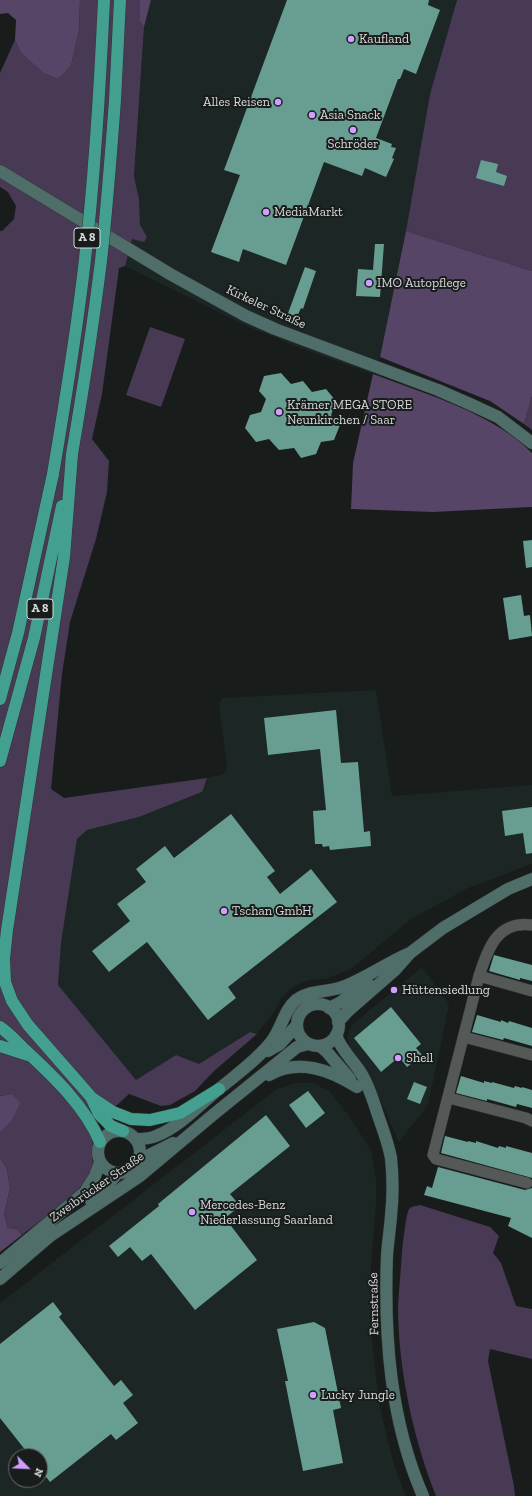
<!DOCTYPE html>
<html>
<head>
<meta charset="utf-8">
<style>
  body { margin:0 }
  #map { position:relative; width:532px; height:1496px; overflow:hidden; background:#181c1b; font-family:"Zilla Slab",serif }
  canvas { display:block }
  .north { position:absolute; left:8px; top:1448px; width:40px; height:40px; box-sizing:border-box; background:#181c1b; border:1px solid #646867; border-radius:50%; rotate:114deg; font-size:11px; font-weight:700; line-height:16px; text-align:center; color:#d7dad9 }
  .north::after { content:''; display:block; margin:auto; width:14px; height:18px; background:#d19dfe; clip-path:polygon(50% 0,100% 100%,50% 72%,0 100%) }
</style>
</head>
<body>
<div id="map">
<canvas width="532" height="1496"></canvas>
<div class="north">N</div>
</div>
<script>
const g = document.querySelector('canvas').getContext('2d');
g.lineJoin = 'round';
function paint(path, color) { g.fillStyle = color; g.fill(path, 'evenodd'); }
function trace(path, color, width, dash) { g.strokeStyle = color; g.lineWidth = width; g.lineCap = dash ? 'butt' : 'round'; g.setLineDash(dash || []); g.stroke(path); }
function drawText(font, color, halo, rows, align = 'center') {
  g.font = font + ' "Zilla Slab",serif'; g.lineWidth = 4; g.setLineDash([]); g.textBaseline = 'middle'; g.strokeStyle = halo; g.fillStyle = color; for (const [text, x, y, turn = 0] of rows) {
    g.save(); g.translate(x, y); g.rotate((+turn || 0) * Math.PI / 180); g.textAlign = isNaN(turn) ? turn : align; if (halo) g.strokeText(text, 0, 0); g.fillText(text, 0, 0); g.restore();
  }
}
paint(new Path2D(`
  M151 0H457L430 94 406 231 380 357 373 374 308 351 249 327 125 266 132 239 140 225 139 199 134 176 144 27Z
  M376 690 392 796 532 785V864L468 888 411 919 351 969 326 979 309 980 293 987 281 999 274 1012 257 1034 250 1032 199 1064 176 1055 136 1080 58 985 61 943 77 839 87 830 139 817 201 793 207 778 224 774 227 767 219 703 223 698Z
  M422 967 449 1004 428 1105 399 1142 367 1070 350 1047 348 1041V1034L352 1025Z
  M296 1083H313L329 1091 347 1113 371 1150 376 1179V1202L371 1265 372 1341 379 1403 394 1465 406 1496H0V1303L277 1089ZM16 1456H40V1480H16Z`), '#1c2725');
paint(new Path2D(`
  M80 0H140V22L144 27 134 176 139 199 140 225 147 237 144 242 132 239 125 266 119 268 102 394 92 439 109 461 107 492 96 539 70 622 62 674 51 789 64 798 207 778 202 792 139 817 87 830 77 839 61 943 58 985 136 1080 176 1055 199 1064 250 1032 257 1034 214 1071 195 1091 170 1105 161 1106 129 1094 91 1129C93 1137 94 1166 91 1173 84 1190 38 1222 22 1235L17 1229 8 1228 4 1214 10 1189 7 1169 0 1158V1133L11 1122 12 1094 0 1096V231H2L14 219 16 206 8 192 0 187V73L15 40 21 53 43 73 58 79 71 66 79 30Z
  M457 0H532V271L406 231 430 94Z
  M150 327 185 339 161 407 126 395Z
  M532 396V430L524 424Z
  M420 1205 490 1227 499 1236 493 1253 501 1263 516 1306 532 1309V1359L490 1349 488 1361 514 1486 515 1496H436C413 1438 398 1368 398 1306 399 1288 401 1269 402 1251 403 1244 406 1214 409 1209 412 1206 416 1206 420 1205Z`), '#483a55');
paint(new Path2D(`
  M0 0H80L79 30 71 66 58 79 43 73 21 53 15 40 16 20 8 13 0 14Z
  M140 0H151L144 27 140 22Z
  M406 231 532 271V396L524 424 490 401 380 357Z
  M373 374C423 393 495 414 532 453V507L433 512 351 509 353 463Z
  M12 1094 20 1103 11 1122 0 1133V1096Z
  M0 1158 7 1169 10 1189 4 1214 8 1228 17 1229 22 1235 0 1252Z`), '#564566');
paint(new Path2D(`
  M287 0H429L428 5 440 10 416 74 404 69 400 79H398L376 138 392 144 391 147 396 148 392 158 394 159 386 177 365 168 362 176 324 162 286 265 243 249 239 262 211 252 240 175 224 170Z
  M481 160 498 164 496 172 507 176 504 186 476 178Z
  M375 244H384L380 297 356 296 358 269 373 270Z
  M305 267 316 271 303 309 301 308 296 319 287 316Z
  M281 373 291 384 303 381 312 392 326 389 336 401 331 415 340 425 334 440 321 442 316 454 301 458 294 448 279 450 269 439 256 442 245 428 250 415 261 412 266 399 259 391 264 376Z
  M532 540V567L526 568 523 541Z
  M521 595 524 616 530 615 532 636 509 640 503 598Z
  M336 710 341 763 358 762 364 832 370 831 371 846 330 850 329 846 323 847 322 844H315L313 811 326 810 320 749 268 755 264 718Z
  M532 807V853L526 854 523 833 505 836 502 811Z
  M231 814 275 871 267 877 280 894 311 869 337 902 228 987 236 998 208 1020 147 942 109 972 92 951 130 921 117 904 146 882 136 869 165 846 174 858Z
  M494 955 532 965V981L520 978V980L489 971Z
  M391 1007 421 1044 416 1048 422 1055 407 1067 399 1057 381 1072 354 1038Z
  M477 1015 501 1022V1020L508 1023 509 1021 532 1028V1046L504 1038 503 1040 472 1032Z
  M461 1076 484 1083V1081L492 1083V1082L514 1088 515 1086 522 1088V1087L532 1090V1108L517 1104 516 1107 487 1099V1101L456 1093Z
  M414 1082 427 1087 420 1104 407 1099Z
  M308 1091 325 1113 306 1128 289 1105Z
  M266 1115 290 1146 230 1194 240 1206 225 1218 257 1260 195 1310 151 1254 142 1261 130 1247 118 1257 109 1246 159 1206 158 1204Z
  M445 1136 468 1142V1141L476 1143V1141L498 1148 499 1146 506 1148V1146L532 1153V1178L441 1153Z
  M438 1167 525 1190 532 1188V1238L508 1226 511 1218 424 1195 427 1186 432 1188Z
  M53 1302 62 1314 59 1317 114 1386 121 1380 133 1395 123 1403 138 1423 116 1440 111 1434 50 1482 40 1469V1456H30L0 1418V1344Z
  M314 1322 325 1328 341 1408 333 1410 343 1463 303 1471 285 1381H288L277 1329Z`), '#689d92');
const street = new Path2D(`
  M479 976 532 991
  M464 1037 532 1055
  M449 1098 526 1118 532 1121
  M527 1183 436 1159 433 1155 479 976C488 949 497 920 532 925`);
const secondary = new Path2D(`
  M0 171 170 274 246 316 275 329 438 390 470 404 498 417 532 443
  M297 1025a21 21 0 1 1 42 0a21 21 0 1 1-42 0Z
  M329 1008 341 1002 367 981
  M338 1022 348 1011 395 970 410 953 443 928 508 889 532 879
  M336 1035C341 1050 353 1060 361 1073 368 1084 372 1097 376 1109 381 1125 388 1141 391 1158 393 1177 393 1197 391 1216 390 1229 388 1242 387 1255 384 1337 390 1420 423 1496
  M320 1046 327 1052 350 1079
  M268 1051 280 1044 297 1025
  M269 1075C299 1058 330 1070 357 1087
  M98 1152a21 21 0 1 1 42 0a21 21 0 1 1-42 0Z
  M135 1139C143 1139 150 1139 156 1136 181 1126 199 1105 219 1089 237 1074 257 1060 271 1042 281 1030 284 1010 296 1000 311 989 329 993 345 986 368 977 388 962 410 953
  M136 1164 145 1157 173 1143
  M91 1201 101 1192 118 1173
  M50 1236 140 1176 214 1114 297 1047 308 1044
  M0 1263 85 1192 95 1176 100 1162
  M0 1279 56 1231`);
const highway = new Path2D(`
  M115 100 120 0
  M72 454 64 557 7 930 4 959 5 982 12 1001 28 1025 91 1097 99 1114 111 1126 123 1131
  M0 699 18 633 53 474
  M0 761 34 638 62 506
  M0 1027C9 1033 17 1042 25 1050 53 1076 85 1106 100 1142
  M0 1046 28 1055
  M92 1098 113 1112 131 1119 150 1120 180 1113 219 1089`);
trace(street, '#323534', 12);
trace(secondary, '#323534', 13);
trace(highway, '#323534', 13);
trace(street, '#545958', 11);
trace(secondary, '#4f6e69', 12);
trace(highway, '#43a091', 12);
const highwayBridge = new Path2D(`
  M72 454C83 390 93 325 101 261 107 207 111 154 115 100
  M53 474C65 403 77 331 85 259 95 173 100 87 104 0`);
trace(highwayBridge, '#323534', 13, []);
trace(highwayBridge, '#43a091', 12);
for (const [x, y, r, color] of [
  [351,39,4,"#d19dfe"],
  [278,102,4,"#d19dfe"],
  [312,115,4,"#d19dfe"],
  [353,130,4,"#d19dfe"],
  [266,212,4,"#d19dfe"],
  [369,283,4,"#d19dfe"],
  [279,412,4,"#d19dfe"],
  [224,911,4,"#d19dfe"],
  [394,990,4,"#d19dfe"],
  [398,1058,4,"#d19dfe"],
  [192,1212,4,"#d19dfe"],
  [313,1395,4,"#d19dfe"]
]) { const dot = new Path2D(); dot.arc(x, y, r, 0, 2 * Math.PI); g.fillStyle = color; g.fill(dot); trace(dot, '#181c1b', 1.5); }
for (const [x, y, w] of [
  [87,238,26],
  [40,609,26]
]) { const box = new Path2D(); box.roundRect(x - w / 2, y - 10, w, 20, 3); g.fillStyle = '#181c1b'; g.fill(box); trace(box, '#d7dad9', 1); }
drawText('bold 12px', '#d7dad9', null, [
  ["A 8",87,238],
  ["A 8",40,609]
]);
drawText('13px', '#d7dad9', '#181c1b', [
  ["Kaufland",359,39],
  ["Alles Reisen",270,102,"right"],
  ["Asia Snack",320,115],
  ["Schröder",353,144,"center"],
  ["MediaMarkt",274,212],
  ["IMO Autopflege",377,283],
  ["Krämer MEGA STORE",287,405],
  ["Neunkirchen / Saar",287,420],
  ["Tschan GmbH",232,911],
  ["Hüttensiedlung",402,990],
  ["Shell",406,1058],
  ["Mercedes-Benz",200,1205],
  ["Niederlassung Saarland",200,1220],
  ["Lucky Jungle",321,1395]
], 'left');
drawText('13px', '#d7dad9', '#181c1b', [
  ["Kirkeler Straße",266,307,25],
  ["Zweibrücker Straße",97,1187,-35],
  ["Fernstraße",374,1304,-91]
]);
</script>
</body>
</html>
